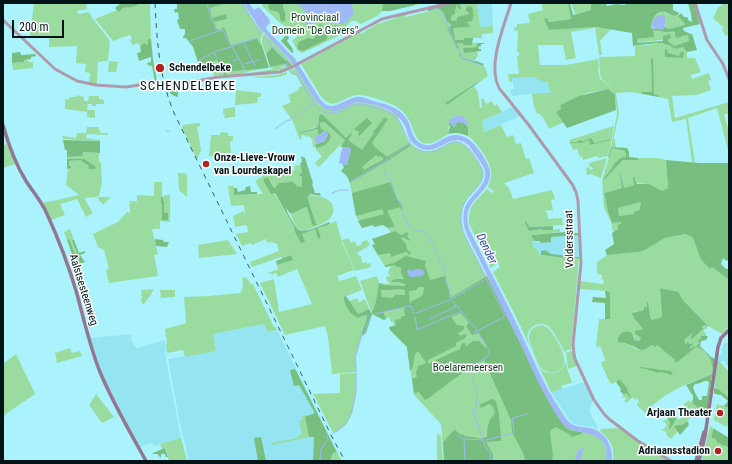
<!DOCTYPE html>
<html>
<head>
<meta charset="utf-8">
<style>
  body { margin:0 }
  #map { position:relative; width:732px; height:464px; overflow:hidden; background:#aaf3fd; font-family:"Roboto Condensed",sans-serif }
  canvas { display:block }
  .frame { position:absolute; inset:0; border:4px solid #001417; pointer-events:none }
  .scale { position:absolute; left:12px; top:20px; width:52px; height:18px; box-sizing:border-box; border:2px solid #001417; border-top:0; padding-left:5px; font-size:12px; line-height:14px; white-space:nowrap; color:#001417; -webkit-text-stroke:3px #fff; paint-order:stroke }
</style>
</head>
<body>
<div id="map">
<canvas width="732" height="464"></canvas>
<div class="frame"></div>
<div class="scale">200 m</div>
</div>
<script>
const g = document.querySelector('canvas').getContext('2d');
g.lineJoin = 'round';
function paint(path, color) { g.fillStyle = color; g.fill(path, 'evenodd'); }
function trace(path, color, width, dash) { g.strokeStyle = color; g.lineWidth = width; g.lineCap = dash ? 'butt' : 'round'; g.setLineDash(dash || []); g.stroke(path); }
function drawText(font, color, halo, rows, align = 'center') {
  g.font = font + ' "Roboto Condensed",sans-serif'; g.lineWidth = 3; g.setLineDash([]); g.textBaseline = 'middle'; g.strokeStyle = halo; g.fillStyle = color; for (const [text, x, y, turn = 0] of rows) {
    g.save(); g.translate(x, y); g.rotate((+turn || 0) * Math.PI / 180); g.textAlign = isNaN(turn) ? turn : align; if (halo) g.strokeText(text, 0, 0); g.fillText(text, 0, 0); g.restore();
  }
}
paint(new Path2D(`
  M477 3H492L493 26 480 27Z
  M535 77 541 80V82H548L549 90H550L551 93H542L512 96 510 90 514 89 512 78Z
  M513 107 520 116 484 132 482 121Z
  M579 235V257H569L541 254V255H540L536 248H534L532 242 540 241 551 242V237Z
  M264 324 268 332 277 330 318 413 310 437H314L313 461H189L179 419 168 359 216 351 213 334Z
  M132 334 131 339 135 347 137 348 165 340 166 360 181 438 154 446 152 443 140 447 107 384 102 372 90 338Z
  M728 341 729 342V368L724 361 717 363 719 354V355H721L722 348 724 343H727Z
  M585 382 593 401 590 408V413L598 428 597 429 593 427 578 425 572 423 551 392Z`), '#94e5f1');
paint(new Path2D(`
  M34 3H86L87 9 77 11 78 14 89 12 93 19 110 41 108 61H102L101 62H98L97 84 89 83 90 73 85 72 86 64 76 63 77 46 49 47V38L31 37V36L30 35Z
  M143 3H150L151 39 148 40V44L140 47 138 43 132 45 130 40 132 39 130 35 113 41 95 19 117 10 119 11 123 8 132 7Z
  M227 3H244C247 11 257 27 264 32 260 37 260 40 262 46L259 42 257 38 231 45 224 28 220 30 217 29 214 22 227 19 226 15 212 18 210 8Z
  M262 3H429L415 5 390 11H382L379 15 361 24 356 21H351L342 32 343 34 302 53 297 50 292 40 297 37 293 30 289 32 283 25 279 22 262 6Z
  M460 3H477L480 27 493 26V33L482 34V38H465L464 40 455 41 452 28 470 27 467 22 469 21 474 14 472 7 469 12V15L457 17V20L452 21 451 20V16L456 11 455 7 457 5 460 9 461 6Z
  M541 3H568L571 19 549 22 545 19 549 30 593 27 594 28 571 32 576 58 566 60 563 45H538L540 65H566L598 59 599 69H598L600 80 601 79 616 93 619 113 614 137 616 147H611L617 114 615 94 613 93 608 89 587 93 560 105 561 109 556 112 564 122 549 129 544 119 539 113 537 114 533 103 532 94 542 93H551L550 90H549L548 82H541V80H537V78L535 77 512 78V82H509L508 74H519L517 56H519V52H517L518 31 514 30V27H517V24L530 23 528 14 543 10Z
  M571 3H591V10L575 14Z
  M724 3H729V36L728 35 726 36 722 30 724 28 713 18 718 8Z
  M437 9 443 12 447 22 450 23 451 26 447 28 457 49V43H463L464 45H472V43H477V47L464 48V53L477 50 478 57H476V60H470L462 57V59L485 67 488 76 478 83 476 82 445 103 447 105 474 86 478 92 480 108 482 107 481 99 483 98 486 104 492 101 494 106 497 104 502 112 482 121 484 132 501 125 507 137 513 135 516 144 521 143 526 159 529 158 534 173 504 183 509 188 513 199 552 190 555 199 551 200 553 210 545 211V212H547L548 219 562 218 563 225 529 227V231L543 229V230L560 229V232L531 235 534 241 532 242 534 248H536L540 255 566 258H579L571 350H567L565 353C561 346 554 331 548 326 538 320 525 329 528 340 529 346 539 365 543 371 553 376 565 372 565 360L567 369 572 382 571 383 561 386 562 389 551 392 516 317 493 272 500 267 498 263 491 268 471 228 469 223V216L471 208 474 203 487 189 492 193 494 191 488 187C490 182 492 177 491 171 490 161 476 141 468 136V126L461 117 460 115C447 116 450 124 448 134 443 137 438 141 432 143 415 147 415 130 409 120 405 112 398 107 391 104 382 100 367 95 358 95 342 96 334 114 320 95L301 64 360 32 361 34 377 24 397 18V16L405 14 406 17Z
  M663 12 674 16 678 15 685 24 684 25 669 29 665 27 666 23 652 26 653 28H652L650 27C652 18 655 14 663 12Z
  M595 27 611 29 600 41 602 55H599Z
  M653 30H656L663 32 672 31 682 37 688 35 689 41 674 46 668 41V39L637 43V39L653 37Z
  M264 34H265L286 56 293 64 292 65 287 60 286 61 272 47 266 54C264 48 259 40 264 34Z
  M665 43C673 48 674 49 683 47L685 50 687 52V58H695L701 72 691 75 692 79 709 73 711 80 708 81 711 90 696 95 672 96 675 118 729 102V113L724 115 728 128H729V154L717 108 688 118 695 163 692 162 686 119 672 122 668 99 659 97V96L654 94 651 58 652 93 642 92V94L631 92 616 93 601 78 600 74 599 57 635 56V46Z
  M24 60H28L29 62H33V68L13 70 12 63 24 62Z
  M217 60 224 75 214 76 212 66 202 69 201 67Z
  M109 61 118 62 116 72H108Z
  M286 64 288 67 285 68 283 66 280 67 285 68C275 73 261 73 250 73L273 69 270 67Z
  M268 68 251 71 241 74 227 75 226 72Z
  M295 68 316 101 320 106 346 107 354 103 358 102C373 104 388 108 399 117L398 119C404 127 404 137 410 144 412 146 415 148 418 149 441 161 452 124 472 153 476 159 482 165 483 172 485 183 474 190 468 198 460 209 460 223 465 236L486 276H487L560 420C566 424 573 430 580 432 583 433 586 432 589 433 604 437 608 448 606 461H444L441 424 414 395 407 347 390 330 389 327 394 326 393 322H391L389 317 384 320 372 314 360 281 377 276 379 283 388 284 389 283V282H387L386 277 390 276V274H388V272L389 271V269L391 268 390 266 385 267 372 245 375 244 372 239 390 233 387 221 362 228 356 216 349 179 343 172 344 166H343V164L347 165 351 149 342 143 319 167 315 163 322 156 315 149 325 145 326 130H322L320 125 321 122H324L345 140 323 115 321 114 319 115 318 127 312 128 300 134 317 129 319 131 318 134H320L317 135 315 137 317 144H316L315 147H313L312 142 313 141 309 136 305 137 304 135 301 136 302 139 300 140 292 120 282 106 291 102 288 95 299 90 298 88 302 86 296 75H293L289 71Z
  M287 72V74C279 79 260 78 251 77L277 75Z
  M236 90 261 93V97H258L257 103 235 105Z
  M76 95 84 97V101H88L89 96H99V99L104 100V104H96V106H92V104H88L87 110H95V118L87 117V112L65 109V99H69L70 97H76Z
  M235 107V117H229V118H224L225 114H223V109Z
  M196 123H200V126L197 127 201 150 197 159 182 128 183 125Z
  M614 126 611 144 608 156 598 158 597 156 583 160 582 156 580 157 577 149 573 150 570 143H581L589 140 590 145 610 139 593 143 592 139 583 141 570 142 569 140Z
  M87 127H99V130L100 131 101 133H108V135L87 134 86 138 100 140V141L63 139 62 136 76 138 77 133H86Z
  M221 132 228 133V136H233V141H230L231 153H220V157L209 156 211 135H220Z
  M8 144 15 164 3 168V145Z
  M612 148 625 151 626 158C615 157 611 173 602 180Z
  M83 152 99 153V162H101L102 182 99 196H97V197H111L103 205 97 197 84 198 93 213 86 217 77 199 60 204 65 215 51 220 43 203 79 195 66 185 68 169 71 168 69 167V161L80 160 89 166V169L90 164 81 159H67V157L82 156Z
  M607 158 601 178 593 175 592 174 587 175 586 168 589 167 590 170 593 169 592 167H590L589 163Z
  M638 158H658L666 160 668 188 662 192 649 184 636 183 635 178H633L634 185 624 188 622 175H620L622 188 604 193 608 212 612 223 621 222V225L618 229 613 232 611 222 604 208 602 181 605 179 623 160H638Z
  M300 165 302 173 299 174 302 175V187L297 186 292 181 289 182 281 183 275 188H274L268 178 274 193 294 227 295 232 302 234 315 229 318 239 321 238 318 228 336 221 343 245 354 270 337 276 340 281 356 276 362 290 344 297 360 318 366 315 368 317 362 331V336L356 356V372L332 374 328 337 325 326 285 335 260 283 274 279 279 312 312 304 297 269 278 277 276 273 272 275 271 273 268 274V273L278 269 277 265 293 260 291 255 282 259 281 257 252 267 250 262 279 251 277 244 271 242 267 243 266 239 252 245 251 243 242 246 236 234 248 232 247 225 235 227 233 216 243 211 245 215 244 205 231 206 228 186H234V195L263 194 255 181 266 174 263 168 266 166 270 172 272 171 273 173 276 171 278 173 282 171V173L295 170 294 166Z
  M178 173H185L187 175V197L179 190Z
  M154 182H162V197H161V203H162V220H168L164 213V201L163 200V197L164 196V195H170V222L160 221V229H152L158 254 154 255 158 276 109 283 106 270 109 269 104 250 98 247 93 234 118 222 127 212 130 213V207H129L130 201H137V195L154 196Z
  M309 195C315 196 323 196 328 200 336 205 335 216 327 221 321 225 313 227 306 230V231C293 229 295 223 290 213 295 214 301 208 307 207L316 224 307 196Z
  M641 202C637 217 633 215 619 216L618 208Z
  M70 229 74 240 73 241 81 261 78 262 69 240H67L64 232Z
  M686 234 693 238 701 260 710 269 712 267 729 280V326L722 334 708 326 683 300 680 295 660 288 662 317 653 321 650 316 648 303 647 307 645 310 633 312 638 323 643 329 636 335 641 338 639 341C636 341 635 339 634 336L622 343C629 342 633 348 639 350 647 352 651 342 657 345 662 347 671 357 675 360L676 363 691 349 690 347 693 345 691 343 686 344 684 340 693 333V334L701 332 702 328 705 325 707 328 703 331 706 333 705 336 698 342 699 344 698 348H699C705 352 713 359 714 367 714 370 713 372 712 374 687 384 664 392 645 413L638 406 637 404 638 402 640 403 637 398 635 400 633 397 626 403 624 401 626 399V398L624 397 622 398V397L626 393 630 398 631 397 619 379 613 384 610 383 602 366 601 362 605 361 601 347 596 346 599 319H610L609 297 607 291 580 289V281L603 284 604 280 602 279V275L597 274V262L607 255 639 252 645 250 665 238Z
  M349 238 351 243 355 241 357 246 361 245 362 242 367 240 370 245 357 253 359 256H361L362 263 367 262V264L370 263 371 267 355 271 350 260 342 240Z
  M228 240 237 254 199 258 198 245Z
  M246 277 251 284H253L274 327 275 326 277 330 268 332 264 324 213 334 216 351 185 357 183 350 167 353 166 344 167 343V338H166L165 329 186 323 184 297 209 296 240 293C244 290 243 283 242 278Z
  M154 289 151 295 143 305 141 300 142 297 141 290Z
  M160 290H175V297L161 298Z
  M357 298 359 302 365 299 369 309 358 314 349 301Z
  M542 325C549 327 551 332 555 337 561 347 572 366 556 372 552 373 547 373 544 370 539 367 531 346 529 340 528 331 533 326 542 325Z
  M70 348 72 353 80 351 82 356 57 363 55 353Z
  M572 351 577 366 568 369 566 353 568 352Z
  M16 354 35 394 3 416V364Z
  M719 361 729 372V424L727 427 714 420 717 403 720 406 721 405 725 406 728 401 720 394 719 395 714 393 717 363Z
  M356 373V396L352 414 346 425 338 431 333 433 313 394 340 393V374Z
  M96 394 114 417 102 423 89 405Z
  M689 400 690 402 693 400V404L700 409 684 424 675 426 678 431 671 439 667 436 666 432 661 430V429L664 430 665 427H667L665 422H663V421L668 419 669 422 672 423 676 419H680L683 415 682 413 686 408 684 404Z
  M315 414 305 417 309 437 272 445 271 443 298 438V435L302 434 299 421 303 420 302 416Z
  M710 426 729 438V461H702Z
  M619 428 669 461H613C615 446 610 440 600 431L601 429Z
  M437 434 441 435 443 461H437Z
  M181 438 187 461H169L166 448 162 449 160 444Z
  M337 452 342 461H330L333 453Z`), '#9adc9f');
paint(new Path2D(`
  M121 3H143L132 7 123 8 119 12 115 8Z
  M177 3H209V4L227 3 210 8 212 18 226 14 227 19 214 22 217 29 220 30 224 27 231 45 257 38 259 42 262 46 269 67 268 68 226 72 227 75H224L217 60 201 67 200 62H198L193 47 186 38H183V37L185 34V29H180L177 20 179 19 178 12 175 13 174 9H177Z
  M269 3H283C282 9 287 13 285 21L283 22 280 20V15L278 12C273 10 266 12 269 3Z
  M383 3H416L415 5 390 11H382Z
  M453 3H460L461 9 460 10 457 5 456 7 455 14 451 16V20L452 21 457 20V17L469 14V12L466 11V8L468 6 472 7C474 12 474 15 472 21L467 22 470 27 453 28 455 40H464V38H473L472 45H463V43H457L459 48 457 49 447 28 451 26 450 23 447 22 443 12 437 9 428 11 427 8Z
  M568 3H570L573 15 591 10V3H606L607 6 616 4 625 5 627 3H673V10L679 13 678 15 674 16C671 15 668 13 665 12 656 10 651 20 651 28L654 29 656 28 660 29 664 28 665 27 669 29 684 25 685 24 678 16 681 13 684 17H687L689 21 692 22 691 14 688 3H694L700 24 683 28 684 31 691 34H692L697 50 687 52 685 50 683 47C670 51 675 46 665 44 661 42 640 45 633 46L632 33 596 27 549 30 544 19 547 18 549 22 571 19ZM653 30C658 30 661 32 666 32 669 32 672 31 675 32V35L677 38 688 35 689 41 674 46 668 41V39L671 38 670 34 663 36V41L637 43V39L654 37Z
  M320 24 322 25 323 29 328 31 329 33 326 40 305 50 302 51 298 49 297 46 299 42 308 38 313 39 315 37 317 27Z
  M335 25 341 27C343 32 340 35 335 36L333 35 332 27Z
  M285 36H288L289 38 287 41 293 49 292 50 294 52 292 53 281 41Z
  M148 39H151L153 59 157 82H155L152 66 148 65 147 63 151 62V57L139 61 137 53 141 52 140 47H141L142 44 145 43 146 45 148 44Z
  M477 43H484V44H481V46L478 47 479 49H481V51L464 53 463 48 477 47Z
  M272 47 286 61 287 60 292 65 288 67 286 64 270 67 266 54Z
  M665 49 667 50 668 53 679 56 680 53 682 52H684L683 58 665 57Z
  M20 52 21 55 35 54 36 55V56L31 57V59L24 60V62L12 63V53Z
  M461 53 462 57C470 61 476 60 484 64L483 66 462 59 459 54Z
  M651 58H653L654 94 659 96V97L642 94V92H652Z
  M477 82 478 83 447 105 445 103Z
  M184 85V90H179L175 88 173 89 175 92H178V97L174 96 170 93 169 86Z
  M608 89 613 93 615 94 616 110 567 128 556 112 561 109 560 105 579 96Z
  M321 114 323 115 346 138 351 133 352 134 348 140 362 150 374 133 373 132 385 117 388 119 372 143 376 148 387 157 409 143 411 145 389 160 350 183 347 176 341 171 343 169 344 166H343V164L347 165 351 149 348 147H340L345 140 324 122H321L320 125 322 130C327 130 329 132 331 137 328 144 324 146 317 148L315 147 316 144C320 144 321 141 325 141L328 135 327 132 324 131 320 135 318 134V130L317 129 299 134V133L318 127 319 115ZM376 155 378 157 380 156 384 159 364 170 362 167Z
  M367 118 372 123 359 136 358 135 359 132 358 131 355 130 354 129Z
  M458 121 464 123 468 127V136C461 133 455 132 448 134L450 127 449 123H451L453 126 454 127Z
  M591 138 592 139 594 143 610 139V140L590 145 589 140 581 143H570V142H577L579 140 583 141Z
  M63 140 100 141V153L83 152 82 156 67 157V150H65Z
  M611 147 627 148 629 152V157L638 158V160H623L605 179 602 181 612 168V167C616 162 619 157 626 157L625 151 612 148 609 158H608Z
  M301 156 305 158 313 183 312 184 315 193H320L321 196 310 194 309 196H307L316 224V225L314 226 312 224 307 207C301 208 295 214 290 213L286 208 287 211C289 215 295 228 299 230 306 233 322 225 329 222L330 224 318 228 321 238 318 239 315 229 302 234 305 242 301 243 295 232 294 227 275 193 271 194 263 180 265 178H268L274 188H275L279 183 289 182 292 181 297 186 302 187V176H300L299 174 302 173 300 163 302 162Z
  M67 159H84L96 167 95 169H88L89 166 80 160 69 161V166H71V168L67 169Z
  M666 160 699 163H729V261L725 260 723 258 721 264 726 269H729V280L712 267 710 269 701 260 693 238 686 234 665 238 645 250 639 252 607 255 605 250 614 244 612 233 618 229V225L621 224V222L612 223 608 212 604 193 622 188 620 175 621 174 624 188 634 185 633 178 634 177 635 178 636 183 637 184H649L662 191 668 188ZM641 202 639 210 634 212V214L619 216 618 208Z
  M391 182 397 199 401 204 403 209 401 210 400 207 387 211 394 225 393 227H390L389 229 383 225 374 227 373 225 362 228 358 221 384 214 382 209 356 216 352 193Z
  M250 186 251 192H257V194L234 195V188H237L238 192 245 190 246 187Z
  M161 197H163V200L164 201V213H168V220H162V203H161Z
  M526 221 529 227 553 226V230H543L542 229 529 231 525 222Z
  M395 231 401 235 404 234 407 232 409 234 407 236 410 240V241L403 237 401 238 406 244 407 249 411 253 410 255H409L407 252H405L391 257 390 253 378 255 372 245 375 244 372 239Z
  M565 232 578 233 579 235 551 237V242L541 243 540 241H534L531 235Z
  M69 239 78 262 80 261 72 240H74L79 253 85 251V253L80 255 85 262 76 265 67 240Z
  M155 239 163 240 164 242H169L167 247 156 246Z
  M545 250 550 253 551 254 569 256 570 257H579V258H566L541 255V251Z
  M291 255 293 260 277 265 276 261Z
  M406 256 426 261 425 265 430 280 445 276 449 289 451 297H452L487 276 548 400 560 420 566 428 573 431 583 432 581 434 572 437 569 434 556 427 551 430 550 433 553 454 552 461H524L525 460 523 453 512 432 511 420 484 360C469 368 454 378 441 389 435 393 431 397 425 400L419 392 414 393 412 379 415 378 417 377 416 373 418 366 425 364 426 361 424 360 419 352H417C412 357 416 365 410 371L407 347 390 330 389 327 396 325 395 320 401 319 402 316H405L404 309 406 308C401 307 389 311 383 312L386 319 384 320 372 314V312C377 304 377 293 379 283L384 285 402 286H405V284L399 282H391C393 278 399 279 404 279L401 273V268L399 267H396L395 265 385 267V266C388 264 391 264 394 263 399 261 401 258 406 256ZM418 287H424C424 300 417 296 410 303L409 291 417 290ZM401 289 405 290V295H395L392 298 382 297 381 293V290H388ZM461 313 469 323 466 326 472 335 478 333 484 341 487 347H485L479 341H473L466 346 465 343H462L460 349 449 354 428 364V360L456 346V343L465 338 467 335 465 334 460 336 458 333C461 331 465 331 464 326L457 325 451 317Z
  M660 288 678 292 683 300 708 326 706 327 705 325 702 327 703 329 692 339 690 337 693 334V333L684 340 686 344 688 342 690 344 692 343 693 345 690 347 691 349 694 346 696 347 697 345 699 344 698 340 701 339V336H704L705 335 708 337 706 340 701 341 700 346 711 357 714 358V367H712C713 359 704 349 696 347L676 363 674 361 675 360 657 345 655 347 652 345C638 355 641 348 628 344 624 342 621 343 618 342 617 334 624 330 631 332L635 340 639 341 641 338 635 334V331L643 329 634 318 632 313 644 310V307H647V303L648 302 650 316 652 320 662 317Z
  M605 291H607L610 293V319H605V303L592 302 593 297 606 298Z
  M346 296 358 314 369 309 372 315 366 333 362 336C361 329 367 323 367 316L366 315 358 318C351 315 343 304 344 297Z
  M640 367 670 371 672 372 673 373 671 375H670L667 373 658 372 657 373 653 371 648 370 647 369 640 368Z
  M295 369 337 452 333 453 330 461H313L314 437H309L305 417 315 413 299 385 294 386 290 370Z
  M712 374 707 414 699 411 700 409 693 404V396L686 385ZM705 381H708L709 383 707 396H702V400H699L695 393 693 387 695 384C699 384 701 382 705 381Z
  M619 379 628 389 627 390 631 397 630 398 626 393 624 395 620 391 621 389 616 382Z
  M714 388 719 390 729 398V408L724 406 728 401 720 394 719 395 714 393Z
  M492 399 496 401 499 415 501 437V441L486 442 493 455V461H444L443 442 454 430C457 431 459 434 463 435 468 438 474 436 480 439L487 437C487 428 488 420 495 414 494 409 494 406 489 404L481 408 479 405Z
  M667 409 674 413 677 419H676L670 429 669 428 670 423 667 417 663 413V410Z
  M687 421 689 423 688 424 689 425 680 435 674 426 684 424Z
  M714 429 729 438V447C723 445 717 444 715 438H712C711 435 713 430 714 429Z
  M261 437 266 461H258L254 438Z
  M165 448 168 457H166L165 454H161V458L157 454H152L153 453Z`), '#78bf7f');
paint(new Path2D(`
  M244 3H249L254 10 259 7 269 19 270 23 266 27 267 30 295 59 320 99C334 117 345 95 361 97 365 98 369 99 373 101 386 104 399 107 407 119 412 128 412 140 422 144 431 148 437 142 445 138 465 127 480 149 488 165 497 184 477 193 470 207 466 214 467 223 470 231 486 264 504 296 519 329 532 356 543 384 559 408 562 413 565 417 568 421 574 428 582 426 590 428 606 432 613 446 612 461H606C610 433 589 435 569 429 560 424 553 409 548 400 538 384 531 367 524 351 511 326 499 300 487 275 482 265 478 256 473 247 470 240 465 233 464 225 463 219 463 211 466 205 473 192 492 182 483 166 480 161 477 157 474 153 472 150 470 146 467 144 448 129 437 163 414 144 408 140 408 132 405 126 397 109 375 104 358 102L354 103 342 109 336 111 328 110 322 107 316 101 290 60 267 36 264 32 261 30 247 9Z
  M297 3H371L367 5 362 3 351 5 354 14 347 21 343 24 319 21 309 25 306 24 307 13Z
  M660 15V16L664 15 665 18V27L662 30 656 28 654 29 652 26C652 20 654 18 660 15Z
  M457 115C464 115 468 121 468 127L464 123H460L459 121 457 122 454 127 453 126 451 123H449L450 119Z
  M323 131 327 132 328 135 325 141H322L319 144H317L315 140V136L317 135H321Z
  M343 147H348L351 149 347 165 339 163 341 152Z
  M409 269 413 271C415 269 421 268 424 271V274L422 276 411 277 409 276 407 271Z
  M584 448 585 449 583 451 580 461H574L578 451 579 449Z`), '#9fb9f7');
trace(new Path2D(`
  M207 3 210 16 217 32 223 30 231 46 257 38
  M242 3C244 12 252 18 256 26 258 29 258 32 260 35
  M434 8 441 10 462 58 483 66
  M263 37 288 61 289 62 286 65 287 67
  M190 41 216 32
  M244 44 255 65
  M232 46 245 70
  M217 59 214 52 231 47
  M233 61 238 59
  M244 64 259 60
  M202 69 199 60 213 53
  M289 70 292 73 297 74C302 83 313 104 321 110 329 115 339 113 347 109 351 107 354 104 358 104 364 104 385 110 390 113 407 122 402 143 420 150 432 155 438 149 448 144 463 135 475 156 481 167 489 182 471 191 464 203 459 214 460 225 465 236L504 314V317L479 330 478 332 490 352 488 356 467 369 466 370 473 378 474 385 478 396 474 413 485 446 490 453 491 461
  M291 119 314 104
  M275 129 286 121 290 120
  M166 131H169
  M386 163 385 173 391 181
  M350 182 388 159 410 143
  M391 183 397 198 401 204 402 212 404 217 407 223 412 229C415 230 418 230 421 231 431 234 439 259 443 268L445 269
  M332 193 340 190H349
  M445 270 446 281 449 289 450 298
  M452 301 456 306
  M416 313 450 300 486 279
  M374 314 409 306H411L414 313
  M455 314 460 312
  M415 317 417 330 454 314
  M430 319 457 306 478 331
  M473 333 477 331
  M356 372V365L355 363 356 360 355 357 356 355 361 337 365 332 367 326 371 316
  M354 401 356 392V373
  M333 433C348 426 350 417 354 402
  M457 435 463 439
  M486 440 513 433 514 431 512 419 519 416 527 414
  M320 461 321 449 328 439 327 435
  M465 461 464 439 483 440`), '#9fb9f7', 1);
trace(new Path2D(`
  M511 3C504 26 487 65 499 88L528 124 572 184 576 192 578 201 581 263 573 345 574 354 575 359 594 400 604 414 609 419 638 441 671 461
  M695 3 707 40 723 64 729 79
  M3 20 55 69 77 81 96 85 126 87 146 84 166 85 181 84 218 77 280 72 292 67 382 19 450 3`), '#ad9bad', 3);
trace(new Path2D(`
  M3 125C8 143 16 165 26 181 33 192 42 202 47 214 59 240 69 267 77 294 84 320 90 347 100 372 113 403 130 432 146 461
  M696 461 704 432
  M699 461 705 436 718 347 721 338 729 330`), '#917791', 3.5);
trace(new Path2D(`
  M155 3C157 42 159 76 174 113L332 437 345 461`), '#385d63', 1, [5, 5]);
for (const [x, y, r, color] of [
  [160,68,5,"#b22122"],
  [206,164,4,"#b22122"],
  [720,413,4,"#b22122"],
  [718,451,4,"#b22122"]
]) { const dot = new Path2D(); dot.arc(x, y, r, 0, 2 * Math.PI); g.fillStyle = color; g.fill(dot); trace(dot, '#fff', 1.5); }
drawText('11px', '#02390f', '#fff', [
  ["Provinciaal",315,18],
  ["Domein \"De Gavers\"",315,31],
  ["Boelaremeersen",468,368]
]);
drawText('bold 11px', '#001417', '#fff', [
  ["Schendelbeke",169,68],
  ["Onze-Lieve-Vrouw",214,158],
  ["van Lourdeskapel",214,171],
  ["Arjaan Theater",712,413,"right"],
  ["Adriaansstadion",710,451,"right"]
], 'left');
drawText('11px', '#001417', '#fff', [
  ["Voldersstraat",570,239,-91],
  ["Aalstsesteenweg",83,290,73]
]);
drawText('italic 12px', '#2f4ca4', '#fff', [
  ["Dender",486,249,64]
]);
g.letterSpacing = '1px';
drawText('13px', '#001417', '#fff', [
  ["SCHENDELBEKE",188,87]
]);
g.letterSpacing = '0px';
</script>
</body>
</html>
